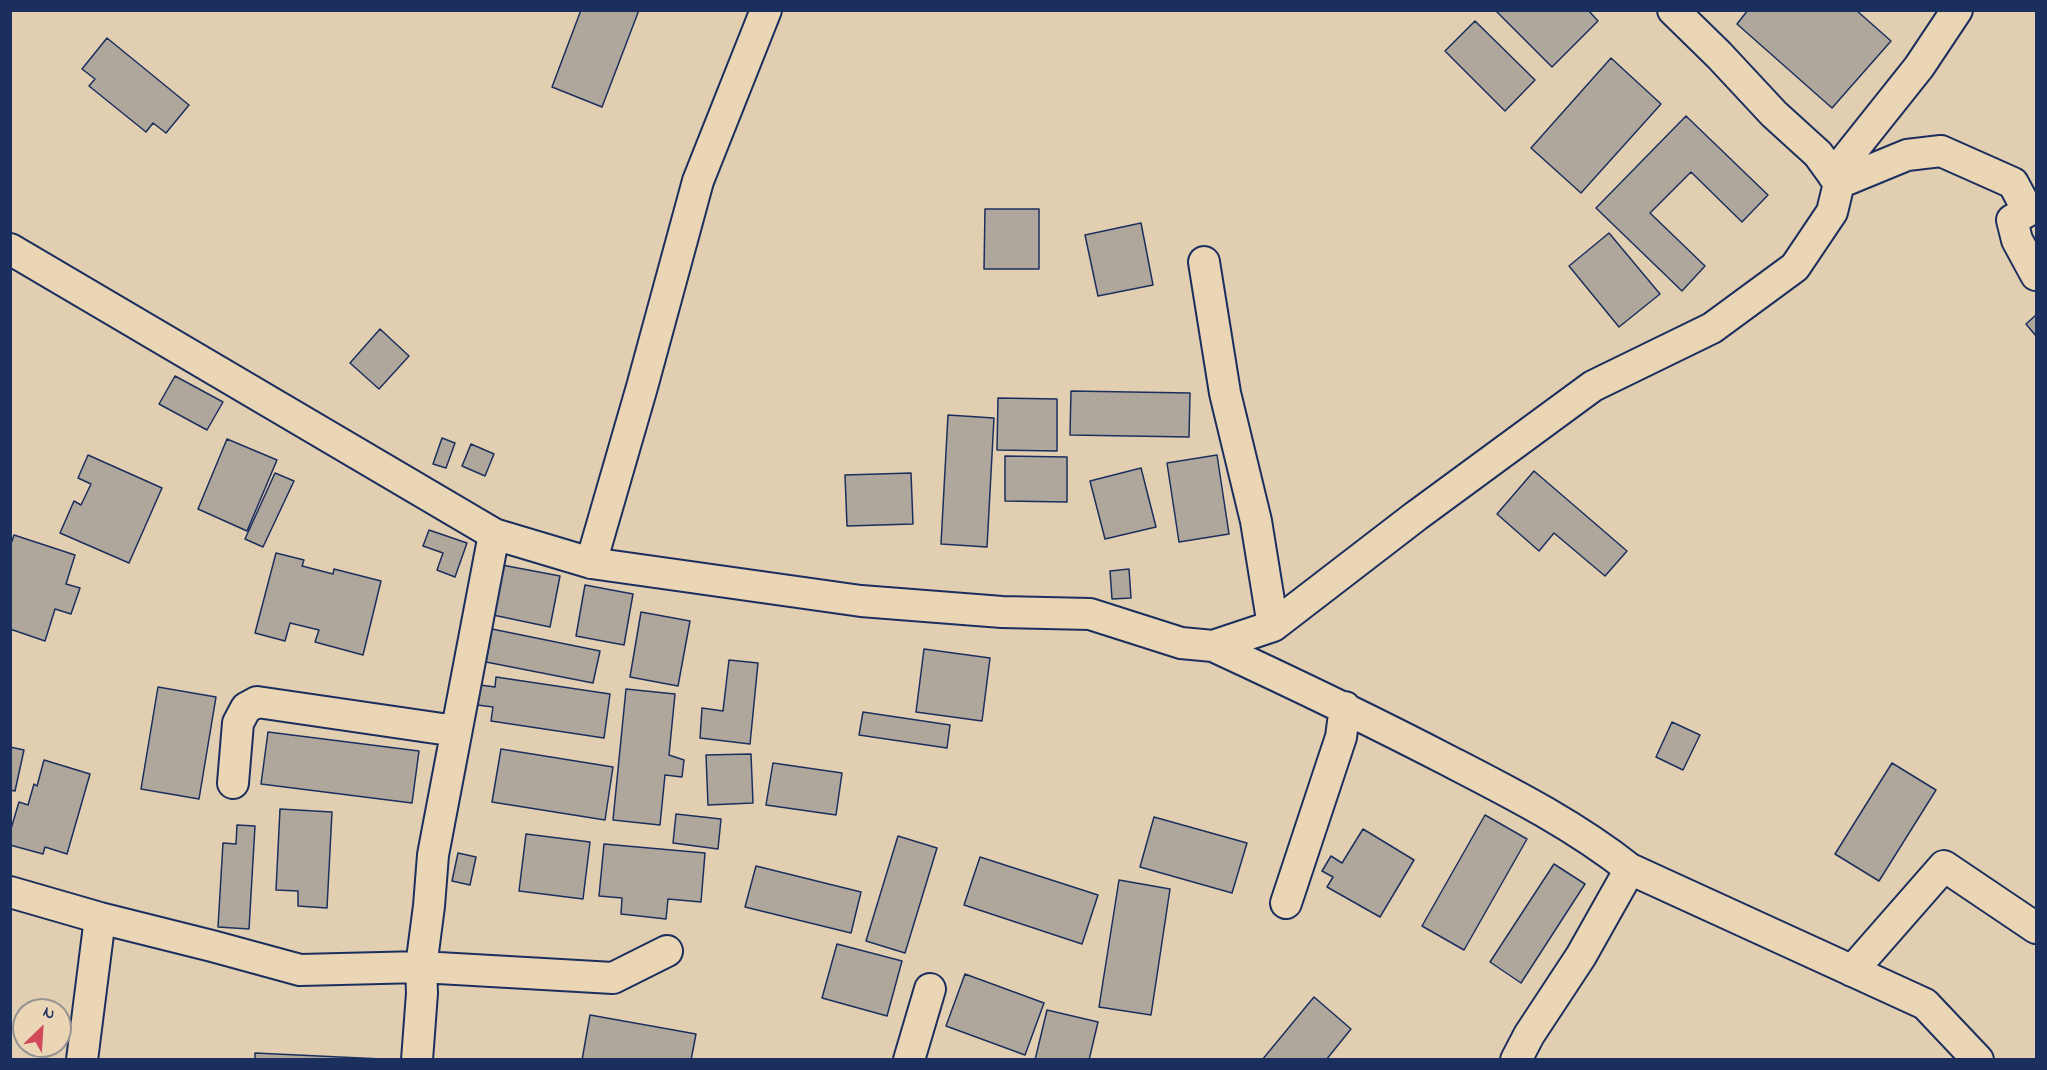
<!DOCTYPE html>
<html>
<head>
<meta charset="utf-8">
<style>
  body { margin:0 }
  #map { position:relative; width:2047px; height:1070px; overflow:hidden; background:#e2ceb1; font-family:"Indie Flower",sans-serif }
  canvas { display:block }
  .frame { position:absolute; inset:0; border:12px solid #1b2f5e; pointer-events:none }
  .north { position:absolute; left:12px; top:998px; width:60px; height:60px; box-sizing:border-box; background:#ead5b4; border:2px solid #979392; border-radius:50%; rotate:25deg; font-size:16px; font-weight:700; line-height:24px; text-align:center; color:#1b2f5e }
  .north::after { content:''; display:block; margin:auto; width:21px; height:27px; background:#d1495b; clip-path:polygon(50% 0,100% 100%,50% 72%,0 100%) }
</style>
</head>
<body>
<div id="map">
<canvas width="2047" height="1070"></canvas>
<div class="frame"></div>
<div class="north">N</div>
</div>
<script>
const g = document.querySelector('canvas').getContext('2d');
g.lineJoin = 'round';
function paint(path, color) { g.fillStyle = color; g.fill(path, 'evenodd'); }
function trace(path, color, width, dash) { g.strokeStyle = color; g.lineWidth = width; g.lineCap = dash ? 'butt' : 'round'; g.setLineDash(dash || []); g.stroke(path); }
const building = new Path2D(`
  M581 10H639L602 107 552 87Z
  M1495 10H1588L1598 21 1552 67Z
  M1748 10H1856L1891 41 1832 108 1737 24Z
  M1475 21 1535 80 1505 111 1445 51Z
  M107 38 189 105 166 133 153 123 146 132 89 86 95 79 82 69Z
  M1611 58 1661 104 1581 193 1531 148Z
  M1686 116 1768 195 1742 222 1691 172 1650 213 1705 266 1682 291 1596 208Z
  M985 209H1039V269H984Z
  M1141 223 1153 285 1098 296 1085 235Z
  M1609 233 1660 294 1619 327 1569 266Z
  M2036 315V336L2026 324Z
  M380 329 409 356 379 389 350 363Z
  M175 376 223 402 207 430 159 404Z
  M1071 391 1190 393 1189 437 1070 435Z
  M998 398 1057 399V451L997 450Z
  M948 415 994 418 987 547 941 544Z
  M442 438 455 443 446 468 433 464Z
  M227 439 277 460 247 531 198 509Z
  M471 444 494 454 485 476 462 466Z
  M88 455 162 488 129 563 60 533 74 501 81 505 91 484 78 478Z
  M1217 455 1229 534 1179 542 1167 463Z
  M1005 456 1067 457V502L1005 501Z
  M1141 468 1156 527 1105 539 1090 481Z
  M1534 471 1627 551 1605 576 1554 533 1539 551 1497 514Z
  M275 473 294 481 263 547 245 539Z
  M911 473 913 524 847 526 845 475Z
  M429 530 467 543 455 577 437 570 443 553 423 546Z
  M14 535 75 555 66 584 80 588 71 614 55 609 45 641 10 629V547Z
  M276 553 304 560 302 566 333 574 334 569 381 581 363 655 315 642 319 630 290 623 285 641 255 633Z
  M502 565 560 576 550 627 493 615Z
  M1129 569 1131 598 1112 599 1110 571Z
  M585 585 633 594 624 645 576 636Z
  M641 612 690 621 678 686 630 677Z
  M492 629 600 651 593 683 486 662Z
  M924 649 990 658 982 721 916 712Z
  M729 660 758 663 750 744 700 738 702 708 723 711Z
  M496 677 610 694 604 738 491 721 493 707 477 705 480 685 495 687Z
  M158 687 216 697 199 799 141 789Z
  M626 689 675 694 669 755 684 760 682 777 665 775 660 825 613 820Z
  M863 712 950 725 947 748 859 735Z
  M1672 722 1700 735 1683 770 1656 757Z
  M268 732 419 751 412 803 261 784Z
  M10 747 24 750 15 791 10 790Z
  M501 749 613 767 605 820 492 802Z
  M751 754 753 803 708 805 706 755Z
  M44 760 90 774 67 854 45 847 43 854 10 845V832L19 802 28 805 34 784 37 786Z
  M773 763 842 773 836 815 766 805Z
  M1892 763 1936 790 1879 881 1835 854Z
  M280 809 332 812 327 908 298 906V891L276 890Z
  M676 814 721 819 718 849 673 843Z
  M1485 815 1527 839 1464 950 1422 926Z
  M1154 817 1247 843 1232 893 1140 867Z
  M237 825 255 826 249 929 218 927 223 843 236 844Z
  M1363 829 1414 860 1380 917 1327 887 1333 877 1322 871 1331 856 1342 863Z
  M526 834 590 842 583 899 519 891Z
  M898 836 937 848 905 953 866 941Z
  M604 844 705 853 701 902 668 899 666 919 621 914 622 898 599 896Z
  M458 853 476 857 470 885 452 881Z
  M980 857 1098 895 1082 944 964 905Z
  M1554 864 1585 884 1521 983 1490 962Z
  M756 866 861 892 851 933 745 907Z
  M1119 880 1170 889 1151 1015 1099 1007Z
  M837 944 902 961 887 1016 822 998Z
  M965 974 1044 1003 1025 1055 946 1026Z
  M1314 997 1351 1029 1326 1060H1262Z
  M1047 1010 1098 1022 1089 1060H1035Z
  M590 1015 696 1034 691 1060H582Z
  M255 1053 382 1059V1060H255Z`);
paint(building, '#b0a79c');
trace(building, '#1b2f5e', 1.5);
const minor = new Path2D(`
  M1833 175 1919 67 1957 10
  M1839 183 1907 155 1941 151 2013 183 2028 211 2036 208
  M2028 211 2012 220 2017 240 2036 275
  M10 249 494 534 591 563 861 601 1002 612 1090 614 1181 643 1213 646 1273 626 1416 516 1593 386 1712 328 1795 267 1832 212 1839 183 1818 154 1774 114 1719 55 1673 10
  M1204 262 1225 393 1256 521 1273 626
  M591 563 642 387 698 181 766 10
  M1213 646C1293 683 1372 721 1451 762 1513 794 1574 825 1630 869L1925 1004 1978 1060
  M233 783 238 723 246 708 257 702 456 731
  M10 892 100 918 212 946 300 970 421 967 613 978 667 951
  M1286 903 1341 737 1345 707
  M1852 971 1944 866 2036 928
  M82 1060 100 918
  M417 1060 422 993 421 967 429 906 433 855 494 534
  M909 1060 930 989
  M1516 1060 1529 1035 1581 956 1630 869`);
trace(minor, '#1b2f5e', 34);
trace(minor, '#ead5b4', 30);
</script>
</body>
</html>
